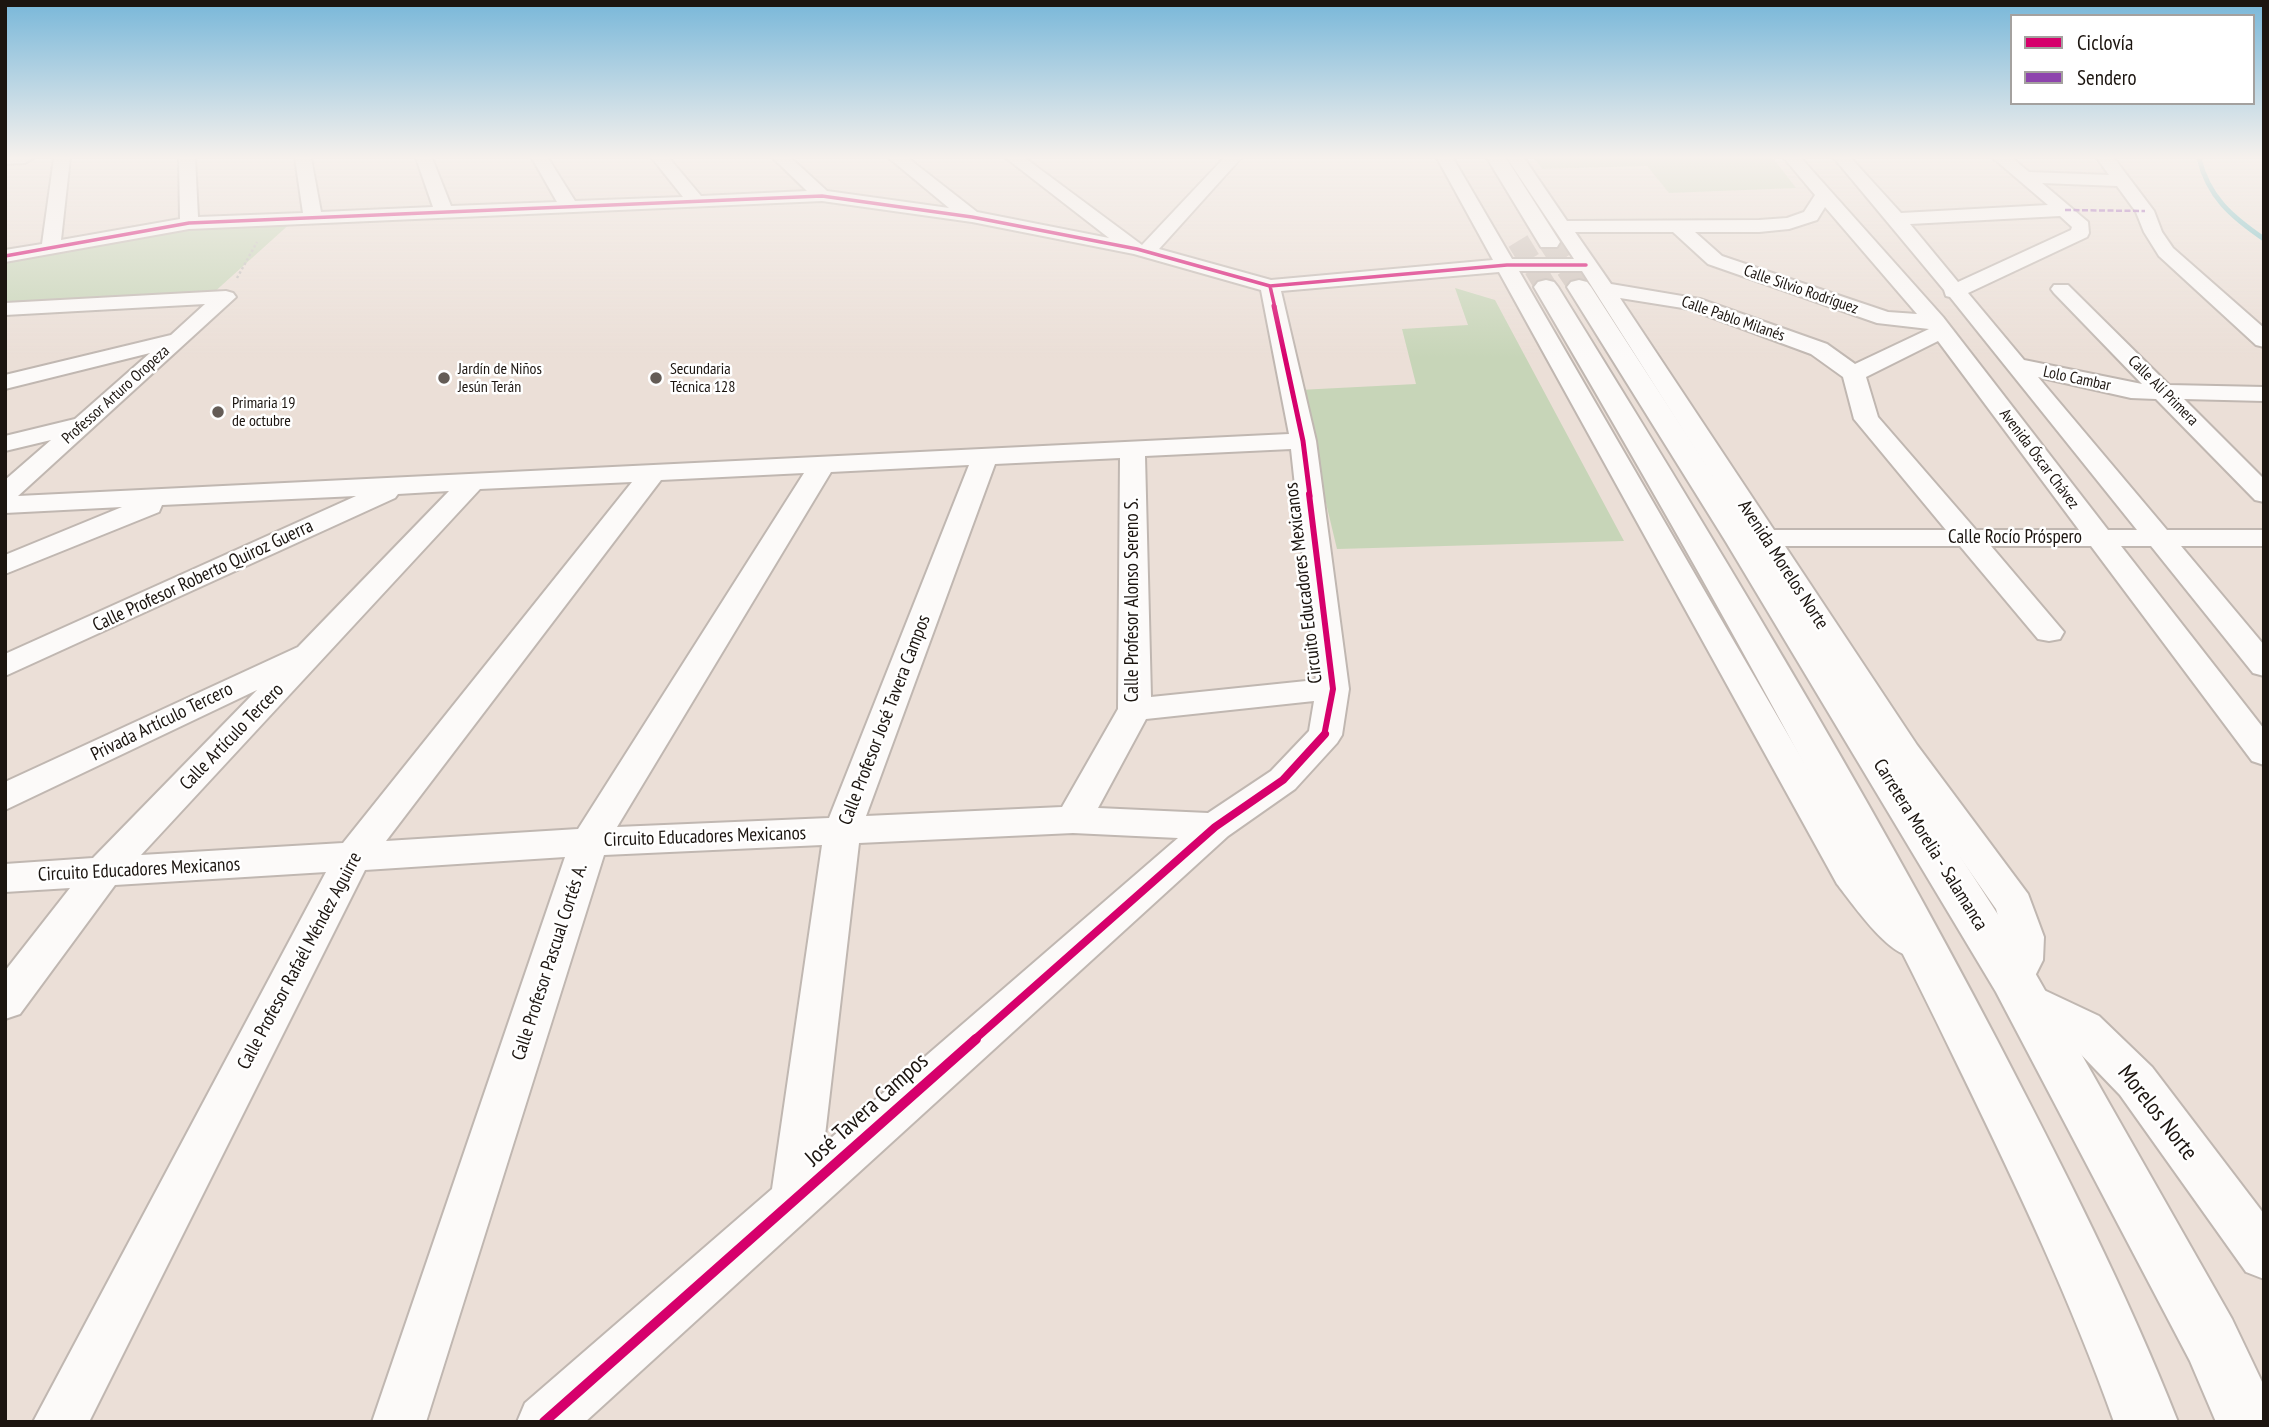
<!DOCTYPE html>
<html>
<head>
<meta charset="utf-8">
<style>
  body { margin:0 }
  #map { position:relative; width:2269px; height:1427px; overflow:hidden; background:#ebdfd7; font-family:"PT Sans Narrow",sans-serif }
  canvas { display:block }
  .frame { position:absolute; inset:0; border:7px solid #1c1510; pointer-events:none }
  .legend { position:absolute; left:2010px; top:14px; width:245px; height:91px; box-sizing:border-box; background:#fff; border:2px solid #a4a19f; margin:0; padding:9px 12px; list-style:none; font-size:21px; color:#1c1510 }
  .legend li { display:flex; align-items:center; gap:14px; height:35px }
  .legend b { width:35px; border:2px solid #a4a19f }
</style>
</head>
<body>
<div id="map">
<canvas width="2269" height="1427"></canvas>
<div class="frame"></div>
<ul class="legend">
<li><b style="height:9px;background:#d6006c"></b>Ciclovía</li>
<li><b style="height:9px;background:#8e44ad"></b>Sendero</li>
</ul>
</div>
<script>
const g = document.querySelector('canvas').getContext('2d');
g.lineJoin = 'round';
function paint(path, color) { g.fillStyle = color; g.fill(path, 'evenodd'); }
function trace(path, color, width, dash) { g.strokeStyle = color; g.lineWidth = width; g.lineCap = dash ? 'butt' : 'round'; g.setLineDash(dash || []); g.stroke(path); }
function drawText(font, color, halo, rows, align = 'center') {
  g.font = font + ' "PT Sans Narrow",sans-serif'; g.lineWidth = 5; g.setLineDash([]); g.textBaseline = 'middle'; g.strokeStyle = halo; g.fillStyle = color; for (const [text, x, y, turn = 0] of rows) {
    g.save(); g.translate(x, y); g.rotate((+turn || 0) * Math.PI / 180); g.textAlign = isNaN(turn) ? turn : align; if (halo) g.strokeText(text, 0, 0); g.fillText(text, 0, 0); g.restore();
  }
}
paint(new Path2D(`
  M1534 158H1773L1796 188 1669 193 1647 166 1542 169Z
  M293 221 211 295 5 302V263L198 225Z
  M1455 288 1495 300 1624 541 1337 549 1299 390 1416 384 1402 329 1468 325Z`), '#c7d5b8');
trace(new Path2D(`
  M2199 158C2208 197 2232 217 2264 239`), '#70bcc2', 5);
trace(new Path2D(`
  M1518 241 1546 287
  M1549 242 1579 287`), '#ccc1b9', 22, [22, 10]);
const minor = new Path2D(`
  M5 158H33L25 163 5 164Z
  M54 158H70L61 240 180 219 179 158H195L198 217 303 213 295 158H311L321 212 433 207 416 158H432L451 206 557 202 532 158H548L575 201 683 197 652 158H669L701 196 807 191 773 158H791L827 191 949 208 889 158H908L977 212 1109 238 1006 158H1025L1142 245 1224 158H1241L1159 249 1271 280 1493 260 1437 158H1453L1512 259H1574L1507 158H1524L1567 221 1759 220 1787 218 1804 212 1815 195 1784 158H1801L1943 317 2108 530H2137L1950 297 1946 296 1944 290 1834 158H1851L1901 213 2048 205 1993 158H2012L2029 172 2109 175 2097 158H2114L2154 211 2162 232 2173 248 2264 328V347L2256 345 2159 256 2144 232 2136 212 2117 186 2042 183 2088 222 2089 233 2087 237 1968 293 2024 360 2142 384 2054 293 2051 289 2054 285H2068L2169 385 2264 387V401L2184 399 2264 479V502L2255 500 2156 399 2131 398 2038 377 2167 530H2264V546H2181L2264 645V676L2253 673 2151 546H2121L2264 729V765L2252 761 2091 546H1991L2064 632 2060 639 2049 641 2038 639 1960 546H1785L1917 745 2028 894 2044 937 2043 960 2031 984 2099 1016 2152 1067 2264 1214V1279L2246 1272 2120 1095 2069 1042 2010 1011 2004 999 2007 993 1998 990 1992 978C2007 950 2005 939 1996 909L1893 761 1582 271H1519L1863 864 1899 904 1927 930 1933 941 1927 952C1922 954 1916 957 1911 956 1887 954 1852 903 1837 884L1499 272 1281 291 1316 441 1349 689 1342 735 1337 743 1295 789 1228 836 585 1422H517L525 1403 772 1189 822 845 604 855 426 1422H372L565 857 365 870 89 1422H33L326 872 115 885 20 1014 5 1019V971L70 888 5 892V864L93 858 257 690 5 810V782L298 647 449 491 398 494 395 498 5 676V654L356 496 162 505 159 512 5 574V555L122 507 5 513V480L51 440 5 451V436L75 419 150 353 5 389V375L171 335 205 304 5 315V303L226 291 233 293 236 297 18 496 1289 434 1261 290 1134 254 972 222 822 201 189 229 5 262V250L42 244ZM1825 207 1917 314 1888 312 1722 256 1695 232H1759L1789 229 1817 220ZM2060 216 2072 227 2071 230 1958 282 1910 224ZM1575 232H1673L1708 264 1877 323 1929 329 1855 364 1827 344 1700 299 1611 284ZM1620 298 1689 309 1811 354 1843 377 1854 419 1946 530H1774ZM1938 341 2079 530H1976L1878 417 1866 377ZM1291 449 1316 680 1151 697 1145 456ZM1120 458 1118 709 1062 807 866 816 995 464ZM969 465 829 818 617 827 831 472ZM804 473 578 829 386 841 661 480ZM632 482 343 843 141 855 480 489ZM1314 701 1309 731 1271 771 1208 813 1098 808 1146 719ZM1073 833 1178 838 824 1144 859 843Z`);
const highway = new Path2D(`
  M1487 158H1506L1560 242 1557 247H1541Z
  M1546 280 1554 282 1558 287C1711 534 1862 782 1997 1040 2062 1165 2126 1290 2178 1422H2114C2071 1301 2016 1185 1960 1070 1831 801 1684 543 1534 287L1538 282Z
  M1579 280 1587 282 1591 287 2030 964 2232 1319 2264 1386V1422H2216L2190 1361 1996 992 1726 542 1567 287 1571 282Z`);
trace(minor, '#c0b7b1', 4);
trace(highway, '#c0b7b1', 4);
trace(new Path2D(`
  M237 278 257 242`), '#c5c1bf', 2.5, [2.5, 2.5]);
paint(minor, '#fcfaf9');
paint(highway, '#fcfaf9');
trace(new Path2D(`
  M2065 210 2145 211`), '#8e44ad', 2.5, [6, 2.5]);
trace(new Path2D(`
  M5 256 189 223 822 196 972 217 1137 249 1270 286 1507 265H1586
  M1270 286 1275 308`), '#d6006c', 3.5);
trace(new Path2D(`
  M1274 306 1303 441 1310 496`), '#d6006c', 5);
trace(new Path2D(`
  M1309 494 1333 689 1324 736`), '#d6006c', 6);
trace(new Path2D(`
  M974 1040 1215 827 1283 780 1325 734`), '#d6006c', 8);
trace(new Path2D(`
  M544 1422 976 1039`), '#d6006c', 10);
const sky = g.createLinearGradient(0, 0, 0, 358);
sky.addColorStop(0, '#78b7d9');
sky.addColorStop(0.44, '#f6f1ed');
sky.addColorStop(1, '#f6f1ed00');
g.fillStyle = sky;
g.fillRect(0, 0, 2269, 358);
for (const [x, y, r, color] of [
  [444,378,7,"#645c56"],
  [656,378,7,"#645c56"],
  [218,412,7,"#645c56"]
]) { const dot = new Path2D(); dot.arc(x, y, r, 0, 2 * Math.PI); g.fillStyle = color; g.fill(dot); trace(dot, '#fff', 2.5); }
drawText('16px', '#1c1510', '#fff', [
  ["Calle Silvio Rodríguez",1801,290,19],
  ["Calle Pablo Milanés",1733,319,19],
  ["Lolo Cambar",2077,379,12],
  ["Calle Alí Primera",2163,391,45],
  ["Professor Arturo Oropeza",116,395,-42],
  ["Avenida Óscar Chávez",2039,459,53]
]);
drawText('16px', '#1c1510', '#fff', [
  ["Jardín de Niños",458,369],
  ["Jesún Terán",458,387],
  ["Secundaria",670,369],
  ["Técnica 128",670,387],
  ["Primaria 19",232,403],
  ["de octubre",232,421]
], 'left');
drawText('19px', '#1c1510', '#fff', [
  ["Calle Rocío Próspero",2015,538],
  ["Avenida Morelos Norte",1783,565,57],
  ["Calle Profesor Roberto Quiroz Guerra",203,576,-25],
  ["Circuito Educadores Mexicanos",1304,583,-97],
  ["Calle Profesor Alonso Sereno S.",1133,600,-90],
  ["Calle Profesor José Tavera Campos",885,720,-69],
  ["Privada Artículo Tercero",162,722,-26],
  ["Calle Artículo Tercero",232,737,-46],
  ["Circuito Educadores Mexicanos",705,837,-2],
  ["Carretera Morelia - Salamanca",1930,845,58],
  ["Circuito Educadores Mexicanos",139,870,-3],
  ["Calle Profesor Rafaél Méndez Aguirre",300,961,-62],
  ["Calle Profesor Pascual Cortés A.",550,962,-72]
]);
drawText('23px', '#1c1510', '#fff', [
  ["José Tavera Campos",867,1110,-42],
  ["Morelos Norte",2157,1113,52]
]);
</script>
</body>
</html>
